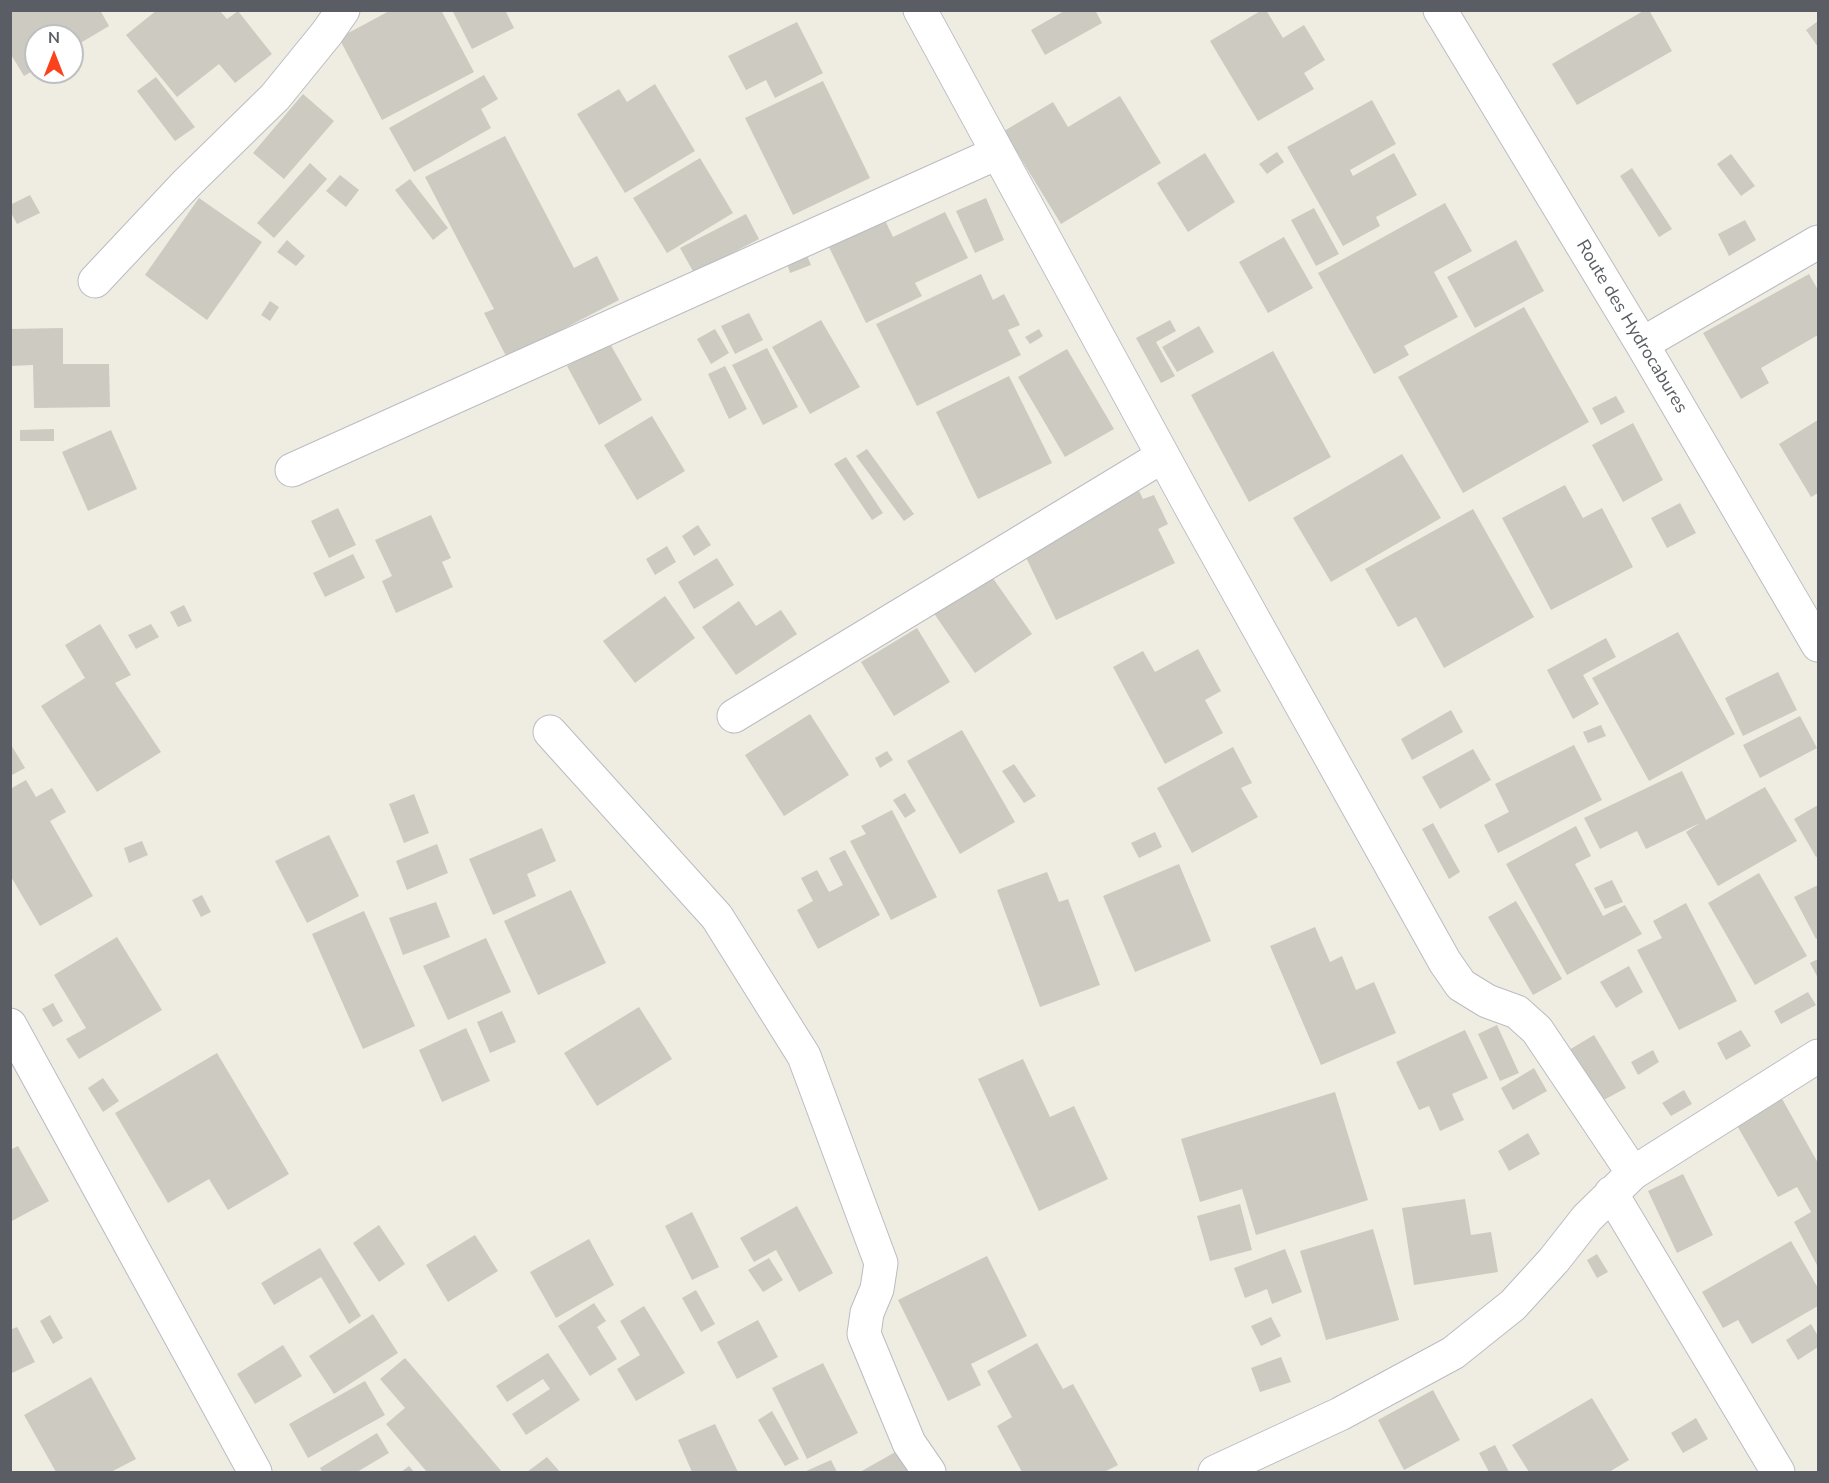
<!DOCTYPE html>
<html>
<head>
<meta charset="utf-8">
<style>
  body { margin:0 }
  #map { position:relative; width:1829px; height:1483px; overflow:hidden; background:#efede2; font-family:"Nunito Sans",sans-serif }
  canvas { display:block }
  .frame { position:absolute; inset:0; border:12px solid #5a5e64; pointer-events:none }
  .north { position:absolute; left:24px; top:24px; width:60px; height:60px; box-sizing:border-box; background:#fff; border:2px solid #bdbfc1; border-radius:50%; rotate:0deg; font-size:16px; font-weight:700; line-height:24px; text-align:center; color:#5a5e64 }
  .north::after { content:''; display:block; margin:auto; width:21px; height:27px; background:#fa431c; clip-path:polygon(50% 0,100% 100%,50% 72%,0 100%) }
</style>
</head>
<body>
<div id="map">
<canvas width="1829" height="1483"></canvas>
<div class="frame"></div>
<div class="north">N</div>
</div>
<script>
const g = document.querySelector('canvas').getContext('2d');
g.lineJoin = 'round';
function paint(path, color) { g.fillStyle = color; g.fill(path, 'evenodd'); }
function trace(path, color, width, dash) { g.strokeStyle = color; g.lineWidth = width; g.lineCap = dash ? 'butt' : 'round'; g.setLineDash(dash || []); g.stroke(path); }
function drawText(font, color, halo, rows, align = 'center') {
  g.font = font + ' "Nunito Sans",sans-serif'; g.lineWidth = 4.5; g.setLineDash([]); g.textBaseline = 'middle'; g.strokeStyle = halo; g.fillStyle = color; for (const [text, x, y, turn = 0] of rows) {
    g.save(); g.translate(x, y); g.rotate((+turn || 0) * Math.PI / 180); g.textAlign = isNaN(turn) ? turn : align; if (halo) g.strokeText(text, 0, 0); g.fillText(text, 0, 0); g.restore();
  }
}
paint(new Path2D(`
  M10 10H100L109 26 72 48V36H36V69L24 76 10 53Z
  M157 10H219L227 19 238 11 272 54 235 83 219 64 177 97 126 35Z
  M391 10H441L474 72 382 120 339 38Z
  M452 10H505L514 28 472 49Z
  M1066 10H1095L1102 23 1045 55 1031 30Z
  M1262 10H1266L1283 38 1304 25 1325 60 1304 73 1314 89 1258 121 1210 41Z
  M1645 10H1649L1672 51 1577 105 1552 64Z
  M1818 21V47L1806 30Z
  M797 22 823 73 775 98 766 80 746 90 728 56Z
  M484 75 498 99 481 109 491 128 414 172 389 128Z
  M156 77 195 127 175 141 137 91Z
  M823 81 870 178 793 215 745 118Z
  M655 84 695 151 625 193 577 114 619 89 627 102Z
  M303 94 334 121 284 179 253 153Z
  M1120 96 1161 163 1061 224 1004 131 1053 102 1068 127Z
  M1372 100 1396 144 1350 170 1353 176 1394 153 1417 195 1376 217 1380 226 1343 246 1287 147Z
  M505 136 574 268 597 256 619 300 507 358 484 313 494 309 425 177Z
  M1277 152 1284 162 1267 174 1259 164Z
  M1205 153 1235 202 1188 232 1157 183Z
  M1731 154 1755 186 1741 196 1717 164Z
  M700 158 733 213 667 253 633 198Z
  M310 163 327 179 274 238 257 223Z
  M1632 168 1672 229 1659 237 1620 176Z
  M340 175 359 190 346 207 326 191Z
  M410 179 448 228 433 240 395 190Z
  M30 195 40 213 17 224 10 211V205Z
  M199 198 262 242 207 320 145 275Z
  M986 198 1004 240 975 253 956 211Z
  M1445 203 1472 251 1434 272 1458 317 1404 346 1409 355 1374 374 1318 273Z
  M1314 208 1339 254 1316 266 1291 220Z
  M945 212 968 258 915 283 922 296 866 323 827 243 883 216 893 237Z
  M746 214 759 239 694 273 680 248Z
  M1745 220 1756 240 1729 256 1718 234Z
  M1284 237 1313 288 1268 313 1239 262Z
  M287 240 305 256 296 266 277 252Z
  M1516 240 1544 291 1475 328 1447 277Z
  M806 253 811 265 790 273 786 260Z
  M981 274 993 300 1004 294 1020 325 1008 330 1021 355 917 406 876 324Z
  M1809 274 1818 290V335L1761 368 1769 383 1741 399 1703 333Z
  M270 301 279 307 270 321 261 315Z
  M1524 307 1589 422 1463 493 1398 377Z
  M749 313 763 340 735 354 721 326Z
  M821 320 860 387 810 414 772 347Z
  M1170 320 1176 331 1156 342 1175 376 1161 383 1136 338Z
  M1199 326 1214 352 1177 372 1162 347Z
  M63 328V364H109L110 407 34 408 33 365 10 366V329Z
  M715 329 729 353 711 364 697 339Z
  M1039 329 1043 336 1030 344 1025 337Z
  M609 342 642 400 599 425 567 366Z
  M767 348 798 407 763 425 732 365Z
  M1067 349 1114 429 1065 457 1018 377Z
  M1273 351 1331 457 1249 502 1191 395Z
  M725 366 747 409 729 419 708 374Z
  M1009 376 1052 463 978 499 936 412Z
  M1616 396 1625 412 1601 425 1592 408Z
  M652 416 685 471 637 500 604 445Z
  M1818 420V493L1811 497 1779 444Z
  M1633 423 1663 480 1623 502 1592 445Z
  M54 429V441H20V430Z
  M111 430 137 489 88 511 62 452Z
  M867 449 914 514 904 521 856 456Z
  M1402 454 1441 518 1331 582 1293 518Z
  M846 457 883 513 872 520 834 464Z
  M1565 485 1583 518 1602 508 1633 567 1551 610 1502 518Z
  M1139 491 1143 499 1154 495 1168 524 1158 529 1175 563 1056 620 1021 547Z
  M1680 503 1696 533 1667 548 1651 518Z
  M338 508 356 545 329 558 311 521Z
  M1473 509 1534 617 1444 668 1416 617 1398 627 1365 569Z
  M431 515 451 558 442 562 453 587 396 613 382 581 392 576 375 540Z
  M698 525 711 545 694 556 682 536Z
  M667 546 676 562 655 575 646 559Z
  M353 554 365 578 325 597 313 573Z
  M717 558 734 585 694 609 678 582Z
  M990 574 1032 634 975 673 933 612Z
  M665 596 695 638 635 683 603 641Z
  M739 601 756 626 781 610 797 634 736 675 702 627Z
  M184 605 192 621 178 627 170 612Z
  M100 624 131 675 115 683 161 752 97 792 41 706 85 678 65 645Z
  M151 624 159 637 136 649 128 635Z
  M917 628 950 682 894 716 861 662Z
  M1678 632 1735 734 1649 781 1592 678Z
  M1606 638 1616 657 1583 675 1599 704 1573 719 1547 670Z
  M1198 649 1221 691 1205 700 1223 733 1165 764 1113 667 1143 651 1155 672Z
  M1778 672 1797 710 1743 736 1725 698Z
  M1451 710 1463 732 1412 760 1401 739Z
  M810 714 849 775 784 816 745 755Z
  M1800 716 1817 748 1760 778 1743 745Z
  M1601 725 1606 736 1588 743 1583 732Z
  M962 730 1015 822 960 854 907 761Z
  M10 743 25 768 10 776Z
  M1574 745 1602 800 1498 853 1484 825 1509 812 1495 784Z
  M1233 747 1252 783 1241 788 1258 817 1192 853 1157 788Z
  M1473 749 1491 780 1440 809 1422 777Z
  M887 751 893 760 880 768 875 758Z
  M1014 764 1036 796 1024 803 1002 771Z
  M1682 771 1706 820 1765 787 1797 841 1718 886 1686 832 1700 823 1646 849 1637 831 1600 849 1584 818Z
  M26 780 36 797 52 788 66 812 50 821 93 896 40 926 10 875V789Z
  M905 793 916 811 905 818 893 800Z
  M414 794 429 833 404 843 389 804Z
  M1818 805V856L1816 857 1794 819Z
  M892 810 937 897 891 920 850 841 866 834 861 826Z
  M1433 823 1460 872 1449 879 1422 829Z
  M1576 826 1591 856 1575 864 1603 916 1625 905 1642 934 1567 975 1506 864Z
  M542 828 556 861 527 874 536 896 493 915 469 859Z
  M1155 832 1162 847 1139 858 1131 843Z
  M329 835 359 896 307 923 275 861Z
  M142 841 148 855 129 863 124 848Z
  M437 844 448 873 407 890 396 861Z
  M845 850 880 915 818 949 797 910 813 901 801 878 817 870 829 892 843 885 829 858Z
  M1179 864 1211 941 1135 972 1103 896Z
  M1047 872 1059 902 1068 899 1100 985 1040 1007 997 890Z
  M1759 873 1807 956 1755 985 1708 903Z
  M1612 880 1623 902 1605 909 1594 888Z
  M1818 885V938L1816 939 1794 897Z
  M571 890 606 963 538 995 504 921Z
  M202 895 211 912 201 917 192 900Z
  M1516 901 1562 979 1533 995 1488 917Z
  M436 902 450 937 403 955 389 918Z
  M1686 903 1737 1001 1679 1030 1637 950 1662 938 1653 921Z
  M364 911 415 1026 363 1049 312 934Z
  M1315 927 1330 962 1342 956 1356 990 1374 982 1396 1033 1321 1065 1270 946Z
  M117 937 162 1010 79 1059 66 1039 86 1028 54 975Z
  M486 938 511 992 448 1020 423 966Z
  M1818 959V978L1810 963Z
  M1629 966 1643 992 1616 1008 1600 982Z
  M1808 992 1816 1005 1781 1024 1774 1011Z
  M53 1003 63 1021 53 1027 42 1009Z
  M639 1007 672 1059 597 1106 564 1053Z
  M502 1011 516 1042 490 1053 477 1022Z
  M1497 1025 1519 1073 1500 1081 1478 1034Z
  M466 1028 490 1081 442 1102 419 1050Z
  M1465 1030 1488 1078 1452 1094 1464 1120 1440 1131 1429 1106 1419 1110 1396 1062Z
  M1741 1030 1751 1046 1726 1060 1717 1043Z
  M1594 1035 1626 1088 1600 1102 1569 1050Z
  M1653 1050 1659 1062 1638 1075 1631 1062Z
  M217 1053 289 1174 228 1210 209 1179 168 1203 115 1113Z
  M1023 1059 1050 1117 1074 1106 1108 1179 1039 1211 978 1079Z
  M1534 1068 1547 1091 1513 1110 1501 1088Z
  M103 1078 119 1101 103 1112 88 1088Z
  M1684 1090 1692 1104 1671 1116 1662 1103Z
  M1335 1092 1368 1200 1256 1235 1242 1189 1200 1202 1181 1139Z
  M1781 1097 1818 1163V1267L1794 1222 1811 1212 1797 1187 1778 1197 1735 1122Z
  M1528 1133 1540 1154 1509 1171 1498 1151Z
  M18 1146 49 1201 10 1222V1150Z
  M1683 1174 1713 1235 1677 1253 1648 1191Z
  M1465 1199 1471 1235 1491 1232 1498 1272 1414 1285 1402 1208Z
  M1240 1204 1252 1250 1210 1261 1197 1216Z
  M797 1206 833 1273 799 1292 776 1250 754 1262 740 1238Z
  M692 1212 719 1267 692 1280 665 1226Z
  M379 1225 405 1264 379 1282 353 1243Z
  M1373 1229 1399 1320 1326 1340 1300 1251Z
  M475 1235 498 1271 448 1302 426 1265Z
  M589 1239 614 1285 556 1318 530 1272Z
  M1791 1241 1818 1288V1306L1752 1344 1738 1320 1723 1328 1702 1292Z
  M320 1248 361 1316 349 1324 321 1277 274 1305 261 1283Z
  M1285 1249 1302 1292 1272 1304 1267 1289 1245 1298 1234 1268Z
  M1597 1254 1608 1272 1597 1278 1587 1260Z
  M987 1256 1027 1336 971 1364 981 1385 948 1401 898 1300Z
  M769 1258 783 1280 763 1292 748 1270Z
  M696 1290 715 1324 701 1332 682 1298Z
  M594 1303 606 1321 597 1327 617 1359 590 1376 558 1326Z
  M644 1306 685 1373 636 1401 617 1369 640 1355 620 1321Z
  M373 1314 398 1353 334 1394 309 1356Z
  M50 1315 63 1338 53 1344 40 1321Z
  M1271 1317 1281 1336 1261 1346 1251 1326Z
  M758 1320 778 1357 737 1379 717 1342Z
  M1811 1324 1818 1336V1347L1798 1360 1786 1340Z
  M17 1327 35 1362 10 1374V1330Z
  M1037 1343 1063 1389 1073 1384 1118 1465 1104 1472H1022L997 1426 1012 1417 987 1371Z
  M283 1345 302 1376 255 1404 237 1374Z
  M548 1353 580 1400 526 1435 512 1414 550 1389 543 1379 507 1402 496 1386Z
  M1281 1357 1291 1382 1260 1392 1251 1368Z
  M405 1358 430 1387 502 1472H427L386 1424 405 1408 380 1379Z
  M823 1363 858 1433 807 1459 772 1388Z
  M91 1377 136 1459 111 1472H56L24 1415Z
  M365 1381 385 1415 308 1458 289 1424Z
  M1433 1390 1460 1440 1404 1470 1378 1420Z
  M1592 1398 1629 1460 1609 1472H1529L1512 1445Z
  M772 1411 799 1459 785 1466 758 1420Z
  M1696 1418 1708 1439 1683 1453 1671 1433Z
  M715 1424 738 1472H692L678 1440Z
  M377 1433 389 1453 357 1472H322L320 1468Z
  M1495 1445 1509 1472H1489L1479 1453Z
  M906 1446 921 1472H860Z
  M547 1457 560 1472H527Z
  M831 1460 837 1472H804Z
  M409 1466 414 1472H401Z`), '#cccac1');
const minor = new Path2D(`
  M920 10 1193 511 1445 962 1461 985 1487 1001 1517 1012 1537 1030 1633 1173
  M1440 10 1642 344 1818 645
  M95 281 186 184 275 97 327 33 343 10
  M1642 344 1818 242
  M292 470 997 153
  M734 716 1163 456
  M550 732 717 917 804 1056 881 1263 877 1289 867 1313 864 1334 909 1443 929 1472
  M10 1025 255 1472
  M1611 1193 1778 1472
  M1215 1472 1340 1414 1453 1353 1513 1305 1554 1260 1587 1218 1633 1173 1818 1056`);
trace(minor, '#babcc2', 35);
trace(minor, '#fff', 33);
drawText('18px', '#5a5e64', '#fff', [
  ["Route des Hydrocabures",1631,327,59]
]);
</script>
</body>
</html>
